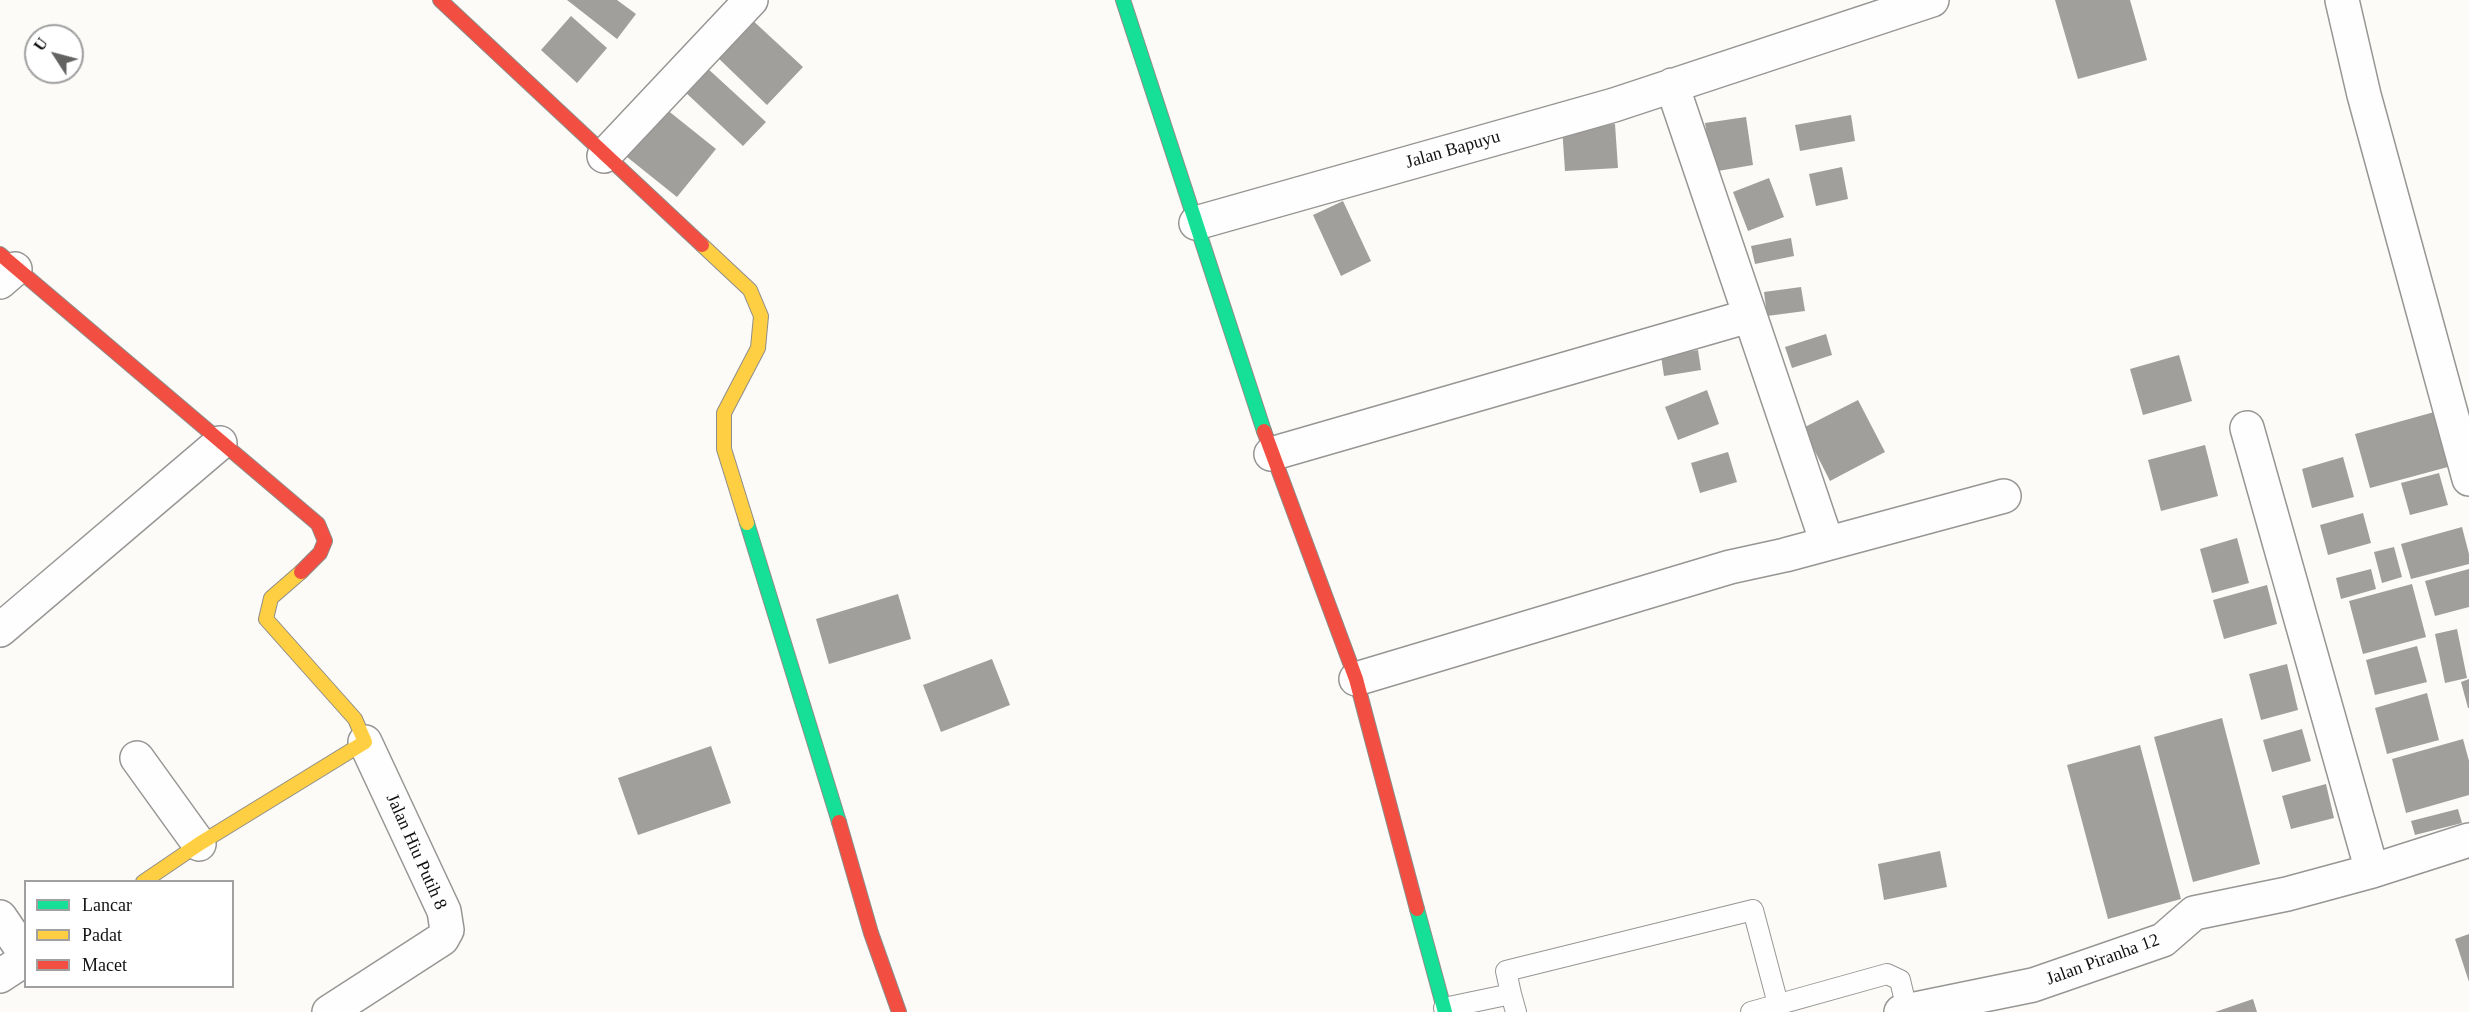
<!DOCTYPE html>
<html>
<head>
<meta charset="utf-8">
<style>
  body { margin:0 }
  #map { position:relative; width:2469px; height:1012px; overflow:hidden; background:#fcfbf7; font-family:Georgia,serif }
  canvas { display:block }
  .legend { position:absolute; left:24px; top:880px; width:210px; height:108px; box-sizing:border-box; background:#fff; border:2px solid #a0a0a0; margin:0; padding:8px 10px; list-style:none; font-size:18px; color:#111 }
  .legend li { display:flex; align-items:center; gap:12px; height:30px }
  .legend b { width:30px; border:2px solid #a0a0a0 }
  .north { position:absolute; left:24px; top:24px; width:60px; height:60px; box-sizing:border-box; background:#fff; border:2px solid #a0a0a0; border-radius:50%; rotate:306deg; font-size:16px; font-weight:700; line-height:24px; text-align:center; color:#111 }
  .north::after { content:''; display:block; margin:auto; width:21px; height:27px; background:#636362; clip-path:polygon(50% 0,100% 100%,50% 72%,0 100%) }
</style>
</head>
<body>
<div id="map">
<canvas width="2469" height="1012"></canvas>
<ul class="legend">
<li><b style="height:8px;background:#16e098"></b>Lancar</li>
<li><b style="height:8px;background:#ffcf43"></b>Padat</li>
<li><b style="height:8px;background:#f24e42"></b>Macet</li>
</ul>
<div class="north">U</div>
</div>
<script>
const g = document.querySelector('canvas').getContext('2d');
g.lineJoin = 'round';
function paint(path, color) { g.fillStyle = color; g.fill(path, 'evenodd'); }
function trace(path, color, width, dash) { g.strokeStyle = color; g.lineWidth = width; g.lineCap = dash ? 'butt' : 'round'; g.setLineDash(dash || []); g.stroke(path); }
function drawText(font, color, halo, rows, align = 'center') {
  g.font = font + ' Georgia,serif'; g.lineWidth = 6; g.setLineDash([]); g.textBaseline = 'middle'; g.strokeStyle = halo; g.fillStyle = color; for (const [text, x, y, turn = 0] of rows) {
    g.save(); g.translate(x, y); g.rotate((+turn || 0) * Math.PI / 180); g.textAlign = isNaN(turn) ? turn : align; if (halo) g.strokeText(text, 0, 0); g.fillText(text, 0, 0); g.restore();
  }
}
paint(new Path2D(`
  M567 0H617L636 14 617 39Z
  M2055 0H2130L2147 60 2078 79Z
  M571 16 607 48 577 83 541 50Z
  M749 17 803 67 767 105 714 54Z
  M706 67 766 122 743 146 684 91Z
  M666 109 716 149 677 197 627 157Z
  M1851 115 1855 141 1800 151 1795 125Z
  M1746 117 1753 165 1712 172 1705 123Z
  M1615 124 1618 168 1565 171 1562 127Z
  M1842 167 1848 199 1816 206 1809 174Z
  M1769 178 1784 217 1748 231 1733 192Z
  M1343 201 1371 261 1341 276 1313 215Z
  M1791 238 1794 256 1755 264 1751 246Z
  M1801 287 1805 311 1767 316 1764 292Z
  M1826 334 1832 355 1792 368 1785 347Z
  M1698 350 1701 370 1664 376 1661 356Z
  M2179 355 2192 401 2143 415 2130 369Z
  M1707 390 1719 424 1678 440 1665 407Z
  M1858 400 1885 452 1830 481 1803 428Z
  M2445 409 2459 464 2370 488 2355 434Z
  M2205 445 2218 496 2161 511 2148 460Z
  M1728 452 1737 482 1700 493 1691 463Z
  M2343 457 2354 497 2312 508 2302 469Z
  M2439 473 2448 505 2410 515 2401 483Z
  M2363 513 2371 543 2328 555 2320 525Z
  M2462 527 2469 554V564L2411 579 2401 544Z
  M2237 538 2249 583 2212 593 2200 549Z
  M2394 547 2402 577 2382 583 2374 552Z
  M2371 569 2376 589 2341 599 2336 578Z
  M2469 569V607L2435 616 2425 581Z
  M2412 584 2426 637 2363 654 2349 601Z
  M2267 585 2277 624 2224 639 2213 600Z
  M898 594 911 639 829 664 816 619Z
  M2457 629 2467 678 2445 683 2435 634Z
  M2417 646 2427 682 2375 695 2366 660Z
  M992 659 1010 705 941 732 923 685Z
  M2287 664 2298 710 2261 720 2249 674Z
  M2469 679V708H2468L2461 682Z
  M2427 693 2439 740 2387 754 2375 708Z
  M2222 718 2260 864 2193 882 2154 737Z
  M2302 729 2311 761 2272 772 2263 740Z
  M2463 739 2469 761V795L2406 813 2392 759Z
  M2140 745 2181 899 2108 919 2067 765Z
  M711 746 731 803 638 835 618 778Z
  M2326 784 2334 818 2291 829 2282 796Z
  M2458 809 2462 823 2415 835 2411 821Z
  M1940 851 1947 887 1884 900 1878 864Z
  M2469 934V982L2455 939Z
  M2253 999 2257 1012H2215Z`), '#a09f9c');
const lane = new Path2D(`
  M1511 994 1506 971 1753 910 1778 1004
  M1444 1008 1511 994 1516 1012
  M1751 1012 1887 974 1900 980 1907 1010`);
const street = new Path2D(`
  M2342 0 2364 95 2469 479
  M1672 85 1827 543
  M604 156 751 0
  M1196 223 1614 105 1932 0
  M0 282 15 269
  M2247 428 2372 871
  M1271 454 1749 316
  M0 630 220 443
  M1356 679 1730 567 1785 555 2004 496
  M137 758 199 844
  M0 917 26 955
  M0 976 26 959
  M329 1012 442 939 447 930 444 911 365 742
  M1901 1012 2033 985 2163 940 2194 913 2287 894 2372 871 2469 840`);
const fast = new Path2D(`
  M1123 0 1264 431
  M747 523 839 822
  M1417 909 1445 1012`);
const slow = new Path2D(`
  M702 245 750 290 761 316 758 348 724 413V449L747 523
  M143 882 199 844 365 742 355 719 266 619 271 598 301 572`);
const jam = new Path2D(`
  M440 0 702 245
  M0 254 318 524 325 541 320 553 301 572
  M1264 431 1356 679 1417 909
  M839 822 871 933 899 1012`);
trace(lane, '#979695', 22);
trace(street, '#979695', 36);
trace(fast, '#8d8d8b', 16);
trace(slow, '#8d8d8b', 16);
trace(jam, '#8d8d8b', 16);
trace(lane, '#fffefe', 20);
trace(street, '#fffefe', 33);
trace(fast, '#16e098', 14);
trace(slow, '#ffcf43', 14);
trace(jam, '#f24e42', 14);
drawText('18px', '#111', '#fff', [
  ["Jalan Bapuyu",1453,150,-16],
  ["Jalan Hiu Putih 8",416,852,66],
  ["Jalan Piranha 12",2103,960,-20]
]);
</script>
</body>
</html>
